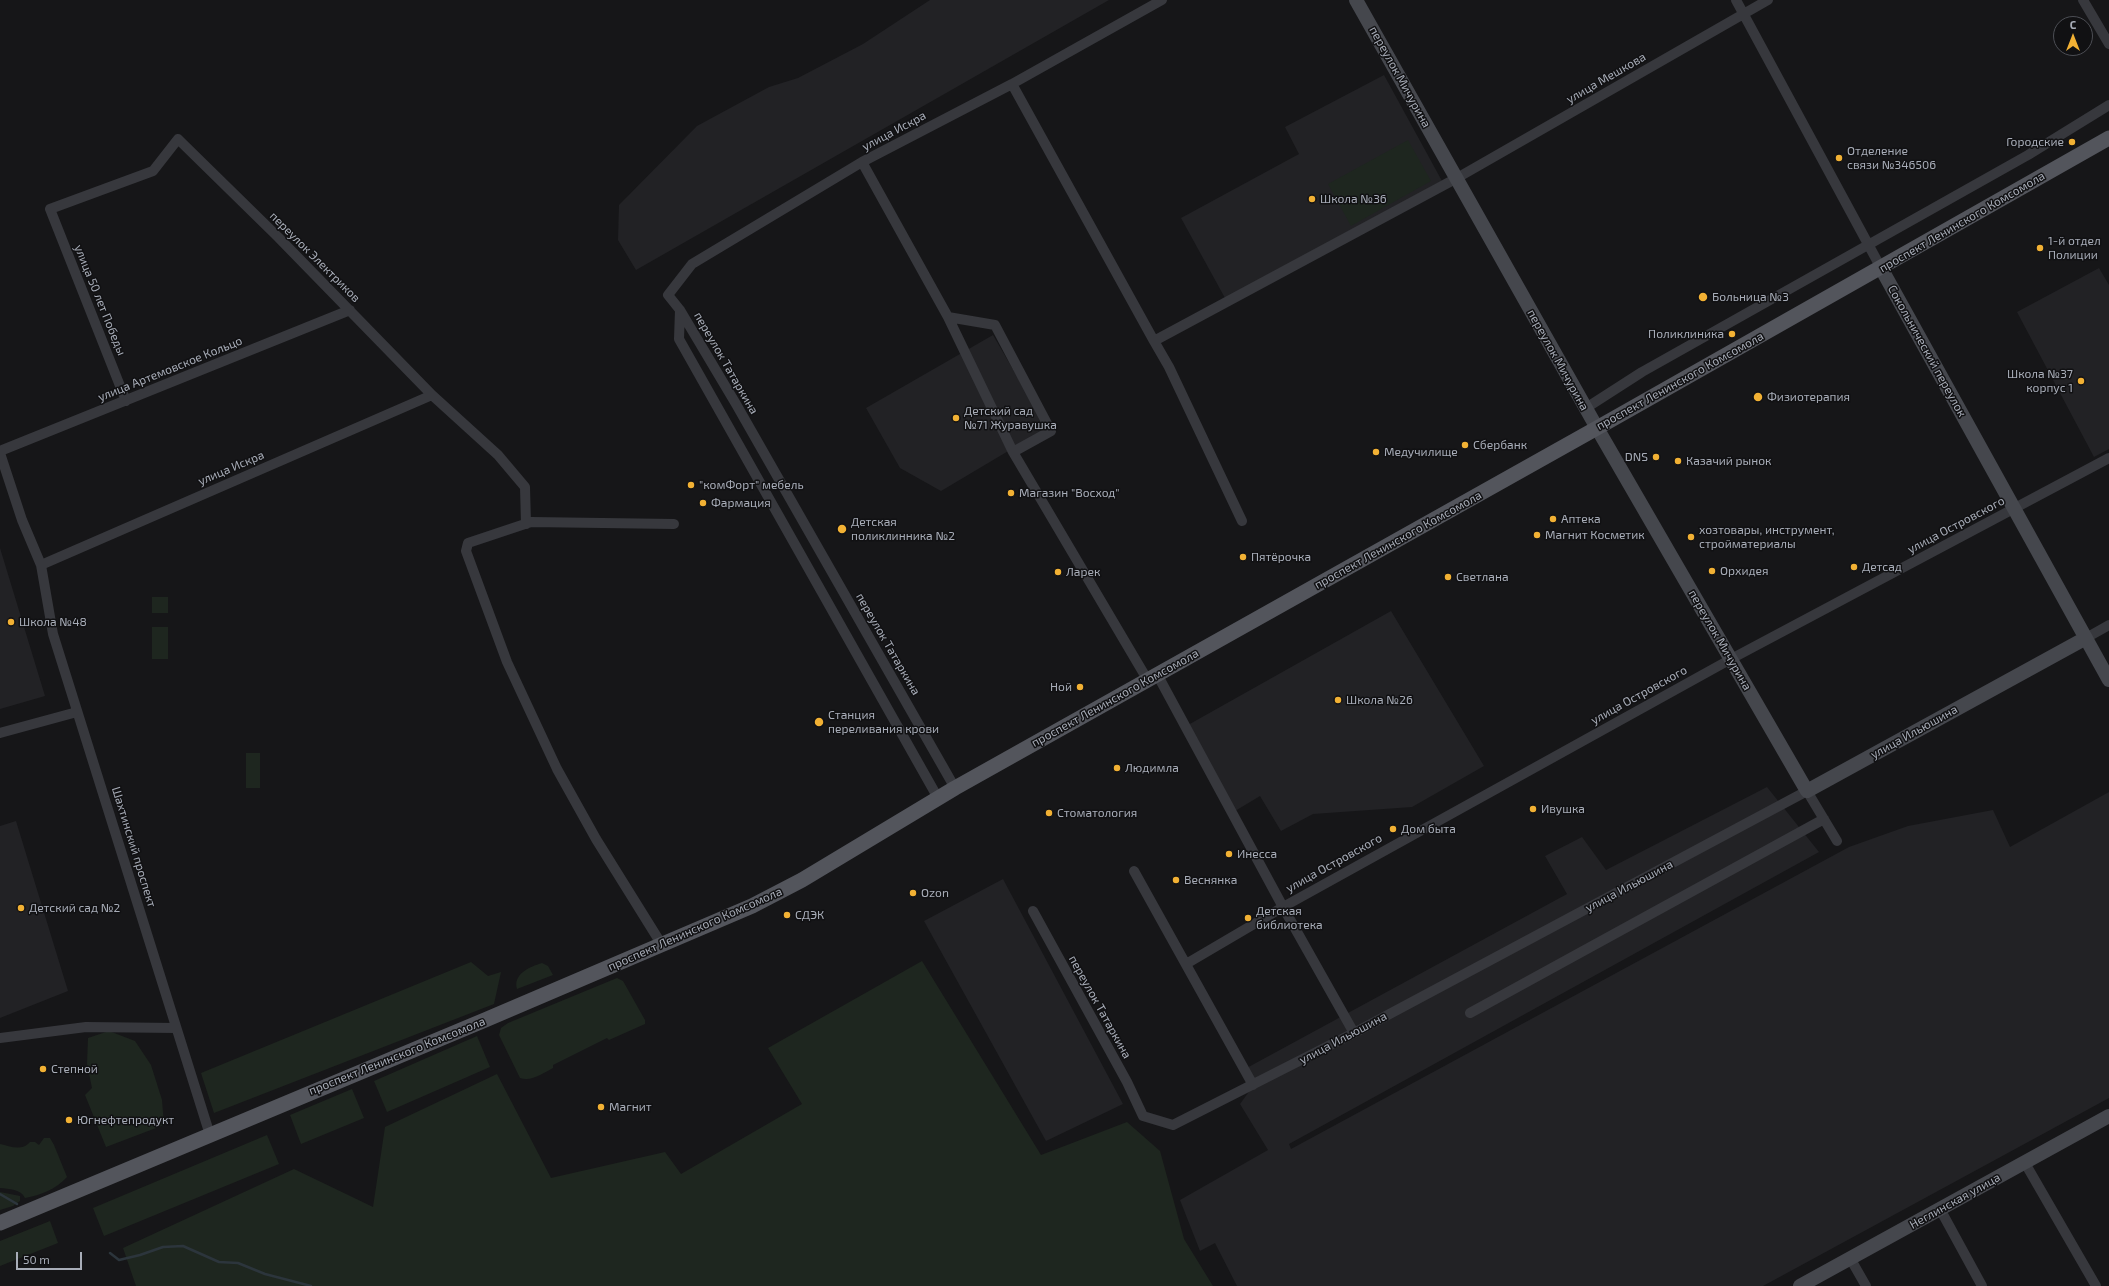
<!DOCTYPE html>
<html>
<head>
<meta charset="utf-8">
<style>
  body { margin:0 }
  #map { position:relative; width:2109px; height:1286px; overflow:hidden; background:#161618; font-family:"Exo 2",sans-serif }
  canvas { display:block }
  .north { position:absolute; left:2053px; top:16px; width:40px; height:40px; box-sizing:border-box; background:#111113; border:1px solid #4d4f55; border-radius:50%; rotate:0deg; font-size:11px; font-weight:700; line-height:16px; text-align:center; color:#a8adb8 }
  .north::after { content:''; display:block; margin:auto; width:14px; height:18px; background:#f2b134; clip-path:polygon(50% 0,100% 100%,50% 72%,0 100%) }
  .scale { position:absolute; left:16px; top:1252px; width:66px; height:18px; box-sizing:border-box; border:2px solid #a8adb8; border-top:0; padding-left:5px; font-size:12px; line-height:14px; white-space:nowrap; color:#a8adb8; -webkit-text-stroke:3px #111113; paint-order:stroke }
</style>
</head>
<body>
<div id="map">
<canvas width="2109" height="1286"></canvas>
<div class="north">С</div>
<div class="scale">50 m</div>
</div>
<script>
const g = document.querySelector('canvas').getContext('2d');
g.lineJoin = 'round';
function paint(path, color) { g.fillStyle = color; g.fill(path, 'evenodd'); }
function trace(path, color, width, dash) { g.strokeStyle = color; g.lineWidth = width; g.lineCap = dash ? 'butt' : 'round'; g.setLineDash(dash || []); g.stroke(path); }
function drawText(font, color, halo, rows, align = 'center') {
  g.font = font + ' "Exo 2",sans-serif'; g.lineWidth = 3; g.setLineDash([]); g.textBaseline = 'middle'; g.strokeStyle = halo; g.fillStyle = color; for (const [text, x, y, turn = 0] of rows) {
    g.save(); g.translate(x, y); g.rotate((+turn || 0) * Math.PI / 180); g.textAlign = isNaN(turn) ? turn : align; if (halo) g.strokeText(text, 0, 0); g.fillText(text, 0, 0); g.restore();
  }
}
paint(new Path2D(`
  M930 0H1109L636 270 618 240 619 205 697 126 769 87 798 78 863 44Z
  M1384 75 1442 181 1225 298 1181 218 1299 154 1285 127Z
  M2099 268 2109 285V449L2094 457 2017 312Z
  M993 335 1047 428 941 491 900 468 866 408Z
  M0 548 45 696 0 709Z
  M1391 611 1484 766 1412 807 1313 814 1281 831 1260 796 1235 811 1188 725Z
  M1767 787 1819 852 1289 1144 1291 1149 1849 847 1908 826 1993 810 2010 847 2109 792V1098L1763 1286H1237L1215 1243 1200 1251 1180 1200 1268 1150 1240 1104 1253 1086 1243 1070 1567 894 1545 856 1582 837 1606 870Z
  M16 821 68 991 0 1018V826Z
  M1003 879 1123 1104 1046 1141 924 921Z`), '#222225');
paint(new Path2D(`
  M1408 140 1431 181 1351 226 1328 184Z
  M152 597H168V613H152Z
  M152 627H168V659H152Z
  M246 753H260V788H246Z
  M922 961 1041 1155 1127 1122 1160 1151 1184 1239 1213 1286H136L123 1248 294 1169 373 1207 385 1127 497 1074 551 1178 665 1152 681 1174 802 1104 768 1048Z
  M471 962 488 976 501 972 494 1004 214 1113 201 1073Z
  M542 963 548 966 553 975 517 989C513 974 529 967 542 963Z
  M617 978 623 981 645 1020V1024L609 1040 607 1038 553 1065V1068C543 1073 532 1082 520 1078L499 1035 501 1028 508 1023Z
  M109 1031 135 1041 151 1065 162 1100 164 1125 106 1147 85 1095 92 1088 87 1064 88 1038Z
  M477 1036 490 1067 387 1112 374 1081Z
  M352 1089 364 1118 301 1144 290 1115Z
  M267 1135 279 1164 104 1236 93 1208Z
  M44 1138H50L54 1145 67 1177C56 1189 41 1195 25 1198 21 1189 9 1189 0 1188V1144C10 1146 21 1152 30 1142H35L39 1145Z
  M0 1192 20 1196V1201L13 1206 0 1210Z
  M50 1221 58 1243 0 1266V1241Z`), '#1e261f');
trace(new Path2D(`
  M0 1194 17 1204
  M110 1253 119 1260 140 1255 163 1247 183 1246 219 1262 238 1263 265 1274 311 1286`), '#2c353c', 2.5);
trace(new Path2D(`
  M1736 0 1881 268
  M2083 0 2109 44
  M1012 84 1154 341 1457 178 1768 0
  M862 162 948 317 995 325 1051 431 1013 452 1147 679
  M680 310 679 339 938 798
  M948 317 1013 452
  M1154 341 1169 367 1242 521
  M126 401 50 209 153 171 178 139 278 237 432 395 498 455 525 487 526 524
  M1586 408 1642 372 2028 155 2109 105
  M0 451 350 310
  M0 453 22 520 41 565 53 634 210 1135
  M41 565 432 395
  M2086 638 2109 625
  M1157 674 1283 907 1354 1033
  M0 733 77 712
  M955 788 736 404 680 310 668 295 692 264 862 162 1012 84 1162 0
  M1134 871 1253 1085
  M1033 911 1127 1082 1143 1116 1173 1125 1354 1033 1807 791 1837 841
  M662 945 596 839 557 769 507 662 466 551 468 543 531 522 674 524
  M1186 964 1283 907 1731 659 2109 458
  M1470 1013 1824 819
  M0 1038 86 1027 176 1028
  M2025 1163 2096 1286
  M1940 1209 1982 1286
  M1850 1258 1866 1286`), '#37383d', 10);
trace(new Path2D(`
  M1356 0 1597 428 1807 791 2086 638
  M1881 268 2109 680
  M1800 1286 2109 1116`), '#45474d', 14);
trace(new Path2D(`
  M0 1223 485 1020 752 906 802 880 955 788 1597 428 2109 138`), '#53555c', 15);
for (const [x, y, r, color] of [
  [2072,142,4,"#f2b134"],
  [1839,158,4,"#f2b134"],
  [1312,199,4,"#f2b134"],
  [2040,248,4,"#f2b134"],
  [1703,297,5,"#f2b134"],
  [1732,334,4,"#f2b134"],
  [2081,381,4,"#f2b134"],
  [1758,397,5,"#f2b134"],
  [956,418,4,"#f2b134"],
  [1465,445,4,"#f2b134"],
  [1376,452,4,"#f2b134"],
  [1656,457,4,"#f2b134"],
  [1678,461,4,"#f2b134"],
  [691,485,4,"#f2b134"],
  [1011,493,4,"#f2b134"],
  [703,503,4,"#f2b134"],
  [1553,519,4,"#f2b134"],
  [842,529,5,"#f2b134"],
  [1537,535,4,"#f2b134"],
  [1691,537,4,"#f2b134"],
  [1243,557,4,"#f2b134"],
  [1854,567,4,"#f2b134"],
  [1712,571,4,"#f2b134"],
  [1058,572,4,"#f2b134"],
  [1448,577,4,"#f2b134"],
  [11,622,4,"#f2b134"],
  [1080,687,4,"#f2b134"],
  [1338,700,4,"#f2b134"],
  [819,722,5,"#f2b134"],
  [1117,768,4,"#f2b134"],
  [1533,809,4,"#f2b134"],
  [1049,813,4,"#f2b134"],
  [1393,829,4,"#f2b134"],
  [1229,854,4,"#f2b134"],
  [1176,880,4,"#f2b134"],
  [913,893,4,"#f2b134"],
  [21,908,4,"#f2b134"],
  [787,915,4,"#f2b134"],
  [1248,918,4,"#f2b134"],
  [43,1069,4,"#f2b134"],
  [601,1107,4,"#f2b134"],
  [69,1120,4,"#f2b134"]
]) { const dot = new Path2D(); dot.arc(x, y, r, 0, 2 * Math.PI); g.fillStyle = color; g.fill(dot); trace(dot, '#111113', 1.5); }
drawText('12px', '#a8adb8', '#111113', [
  ["переулок Мичурина",1400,77,61],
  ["улица Мешкова",1606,78,-30],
  ["улица Искра",894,131,-28],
  ["проспект Ленинского Комсомола",1962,222,-30],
  ["переулок Электриков",315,257,45],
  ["улица 50 лет Победы",100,300,68],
  ["Сокольнический переулок",1927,351,61],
  ["переулок Мичурина",1558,360,61],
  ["переулок Татаркина",726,363,60],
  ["улица Артемовское Кольцо",170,369,-22],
  ["проспект Ленинского Комсомола",1680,381,-29],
  ["улица Искра",231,468,-23],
  ["улица Островского",1956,525,-28],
  ["проспект Ленинского Комсомола",1398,540,-29],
  ["переулок Мичурина",1720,640,60],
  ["переулок Татаркина",888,644,60],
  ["улица Островского",1639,695,-29],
  ["проспект Ленинского Комсомола",1115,698,-29],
  ["улица Ильюшина",1914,732,-29],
  ["Шахтинский проспект",134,847,73],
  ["улица Островского",1334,863,-29],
  ["улица Ильюшина",1629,886,-28],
  ["проспект Ленинского Комсомола",695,929,-24],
  ["переулок Татаркина",1100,1007,61],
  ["улица Ильюшина",1343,1038,-28],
  ["проспект Ленинского Комсомола",397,1056,-22],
  ["Неглинская улица",1955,1201,-29]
]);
drawText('12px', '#a8adb8', '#111113', [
  ["Городские",2064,142,"right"],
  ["Отделение",1847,151],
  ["связи №346506",1847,165],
  ["Школа №36",1320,199],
  ["1-й отдел",2048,241],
  ["Полиции",2048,255],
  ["Больница №3",1712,297],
  ["Поликлиника",1724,334,"right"],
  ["Школа №37",2073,374,"right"],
  ["корпус 1",2073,388,"right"],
  ["Физиотерапия",1767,397],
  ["Детский сад",964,411],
  ["№71 Журавушка",964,425],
  ["Сбербанк",1473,445],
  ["Медучилище",1384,452],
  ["DNS",1648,457,"right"],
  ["Казачий рынок",1686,461],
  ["\"комФорт\" мебель",699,485],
  ["Магазин \"Восход\"",1019,493],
  ["Фармация",711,503],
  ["Аптека",1561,519],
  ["Детская",851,522],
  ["поликлинника №2",851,536],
  ["хозтовары, инструмент,",1699,530],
  ["стройматериалы",1699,544],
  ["Магнит Косметик",1545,535],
  ["Пятёрочка",1251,557],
  ["Детсад",1862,567],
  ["Орхидея",1720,571],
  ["Ларек",1066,572],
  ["Светлана",1456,577],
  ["Школа №48",19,622],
  ["Ной",1072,687,"right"],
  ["Школа №26",1346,700],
  ["Станция",828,715],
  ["переливания крови",828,729],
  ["Людимла",1125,768],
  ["Ивушка",1541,809],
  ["Стоматология",1057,813],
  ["Дом быта",1401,829],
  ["Инесса",1237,854],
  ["Веснянка",1184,880],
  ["Ozon",921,893],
  ["Детский сад №2",29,908],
  ["Детская",1256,911],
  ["библиотека",1256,925],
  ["СДЭК",795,915],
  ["Степной",51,1069],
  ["Магнит",609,1107],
  ["Югнефтепродукт",77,1120]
], 'left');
</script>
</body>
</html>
